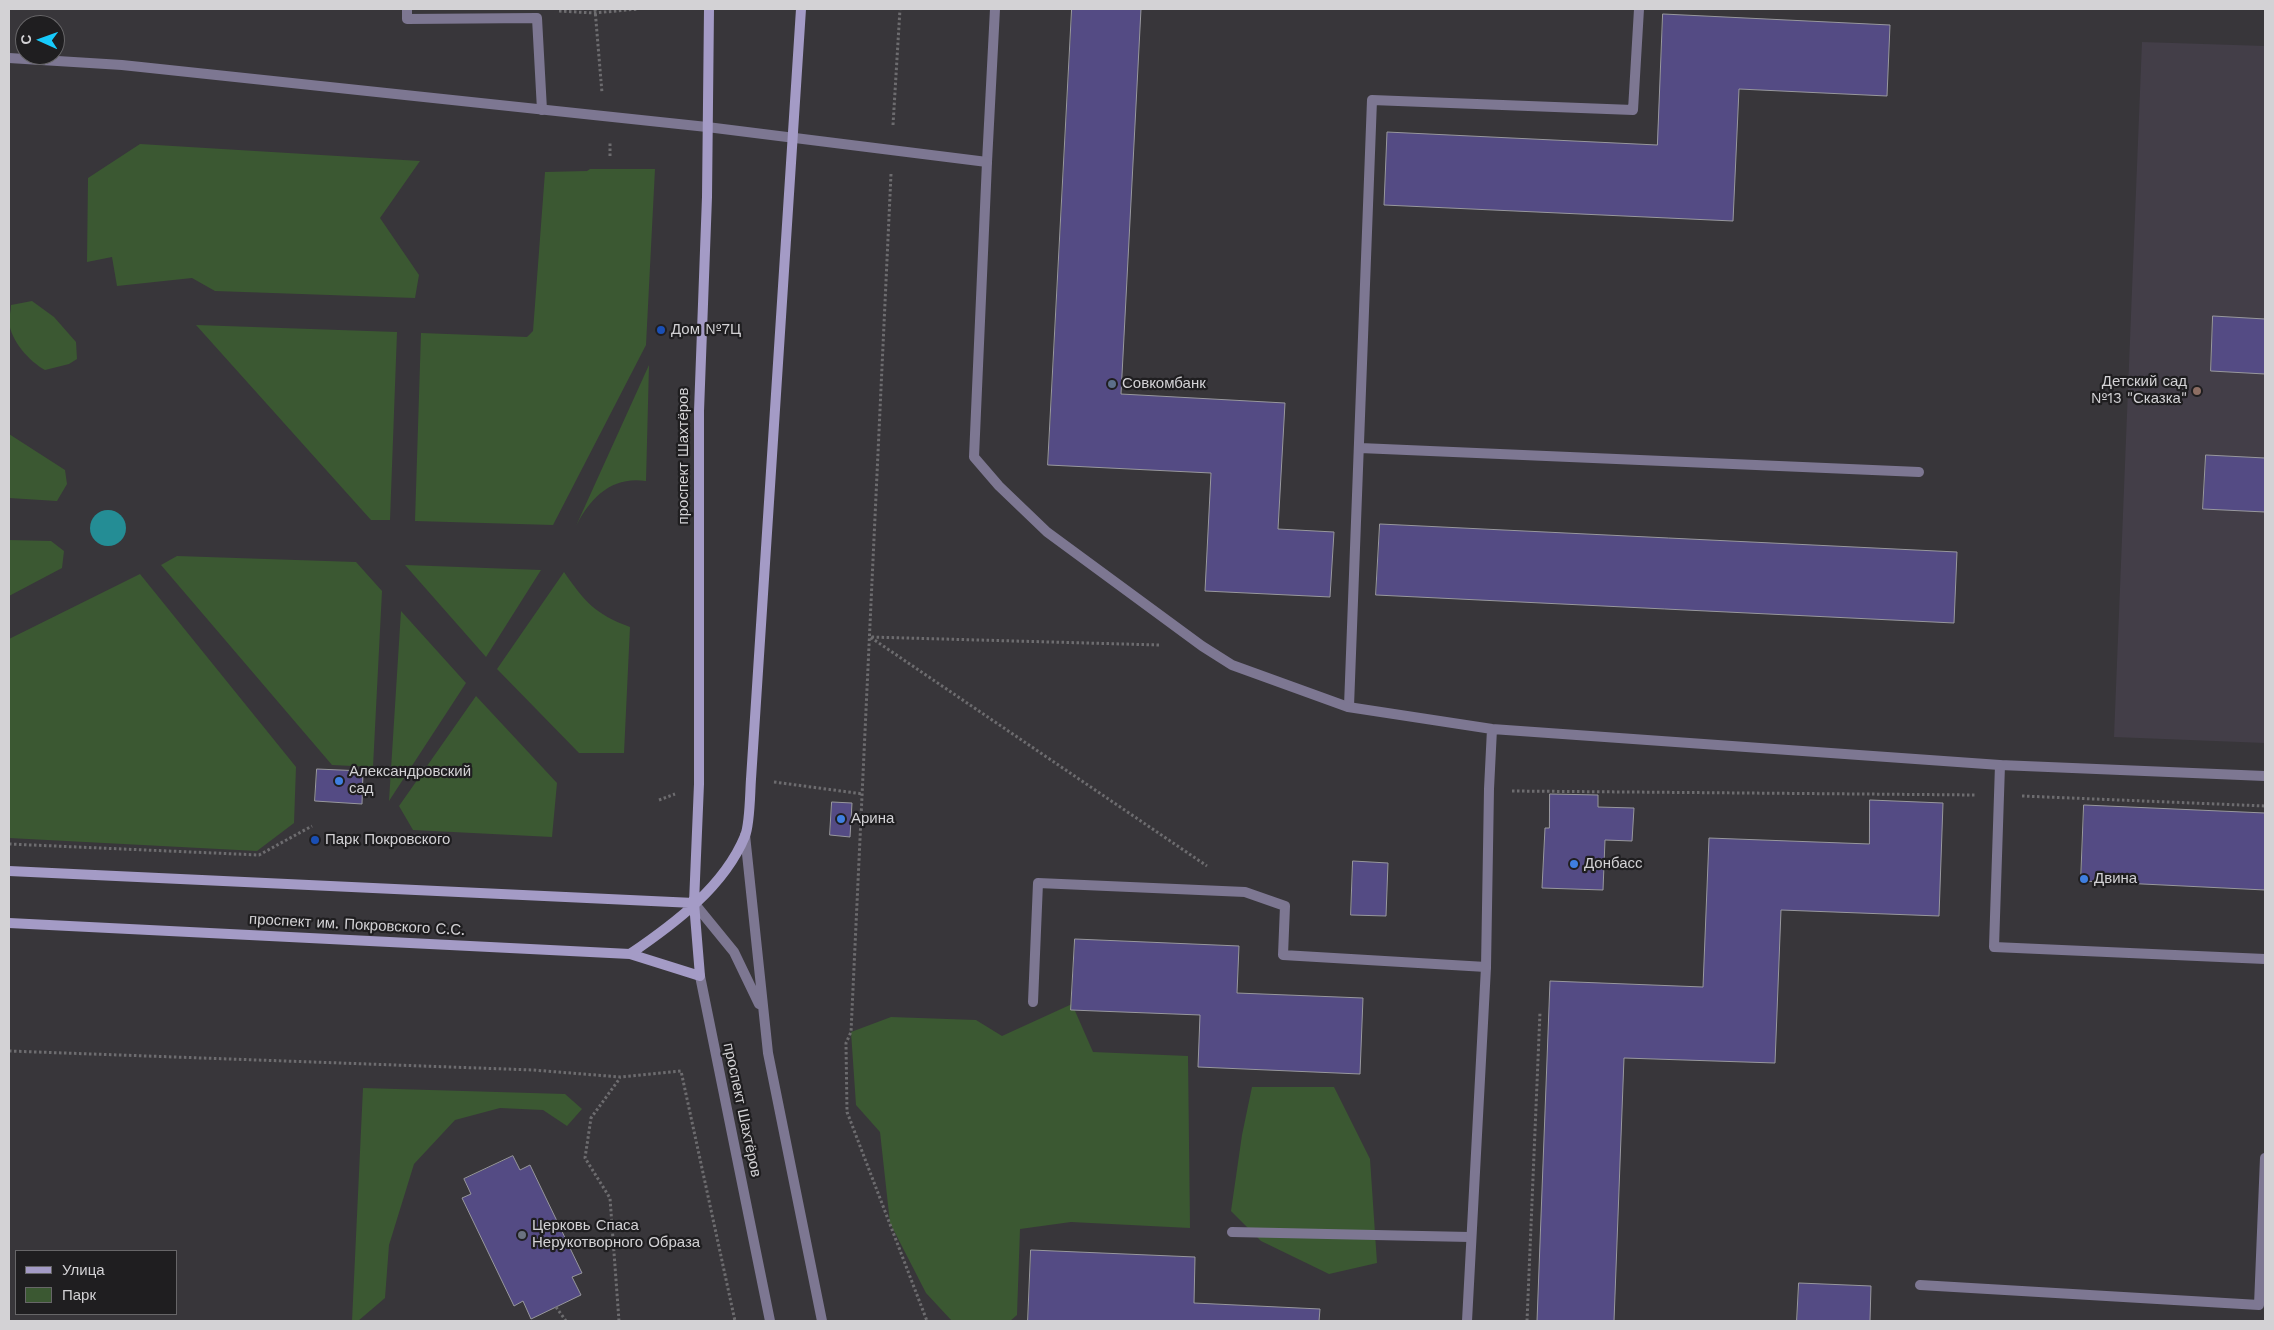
<!DOCTYPE html>
<html>
<head>
<meta charset="utf-8">
<style>
  body { margin:0 }
  #map { position:relative; width:2274px; height:1330px; overflow:hidden; background:#38363a; font-family:"Work Sans",sans-serif }
  canvas { display:block }
  .frame { position:absolute; inset:0; border:10px solid #d3d2d5; pointer-events:none }
  .legend { position:absolute; left:15px; top:1250px; width:162px; height:65px; box-sizing:border-box; background:#1f1e20; border:1px solid #676668; margin:0; padding:6px 9px; list-style:none; font-size:15px; color:#d3d2d5 }
  .legend li { display:flex; align-items:center; gap:10px; height:25px }
  .legend b { width:25px; border:1px solid #676668 }
  .north { position:absolute; left:15px; top:15px; width:50px; height:50px; box-sizing:border-box; background:#1f1e20; border:1px solid #676668; border-radius:50%; rotate:272deg; font-size:14px; font-weight:700; line-height:20px; text-align:center; color:#d3d2d5 }
  .north::after { content:''; display:block; margin:auto; width:18px; height:22px; background:#17cafb; clip-path:polygon(50% 0,100% 100%,50% 72%,0 100%) }
</style>
</head>
<body>
<div id="map">
<canvas width="2274" height="1330"></canvas>
<div class="frame"></div>
<ul class="legend">
<li><b style="height:6px;background:#a49bc6"></b>Улица</li>
<li><b style="height:14px;background:#3b5832"></b>Парк</li>
</ul>
<div class="north">С</div>
</div>
<script>
const g = document.querySelector('canvas').getContext('2d');
g.lineJoin = 'round';
function paint(path, color) { g.fillStyle = color; g.fill(path, 'evenodd'); }
function trace(path, color, width, dash) { g.strokeStyle = color; g.lineWidth = width; g.lineCap = dash ? 'butt' : 'round'; g.setLineDash(dash || []); g.stroke(path); }
function drawText(font, color, halo, rows, align = 'center') {
  g.font = font + ' "Work Sans",sans-serif'; g.lineWidth = 4.5; g.setLineDash([]); g.textBaseline = 'middle'; g.strokeStyle = halo; g.fillStyle = color; for (const [text, x, y, turn = 0] of rows) {
    g.save(); g.translate(x, y); g.rotate((+turn || 0) * Math.PI / 180); g.textAlign = isNaN(turn) ? turn : align; if (halo) g.strokeText(text, 0, 0); g.fillText(text, 0, 0); g.restore();
  }
}
paint(new Path2D(`
  M2142 42 2265 46V743L2114 737Z`), '#433e48');
paint(new Path2D(`
  M140 144 420 161 380 218 419 275 415 298 215 291 192 278 117 286 112 257 87 262 88 178Z
  M590 169H655L646 345 553 525 415 521 421 333 527 337 533 331 545 172 587 171Z
  M32 301 54 317 76 342 77 359 69 364 45 370C29 361 11 341 9 322 9 317 11 311 11 305Z
  M196 325 397 332 390 520H371Z
  M649 365 646 481C612 476 591 497 576 526Z
  M9 434 65 470 67 484 57 501 9 498Z
  M9 540 51 541 64 551 62 568 9 596Z
  M177 556 356 562 382 591 373 767 332 765 161 565Z
  M405 565 541 570 486 657Z
  M564 572C585 602 595 614 630 627L624 753H579L497 669Z
  M140 574 296 767 294 823 257 851 9 838V639Z
  M401 611 466 683 389 801Z
  M476 696 557 783 552 837 413 830 399 806Z
  M1072 1004 1093 1052 1188 1056 1190 1228 1071 1222 1020 1229 1017 1315 1010 1321H952L926 1293 890 1223 880 1132 856 1105 851 1032 891 1017 976 1020 1002 1036Z
  M1252 1087H1334L1370 1159 1377 1263 1329 1274 1261 1241 1231 1211 1242 1135Z
  M363 1088 565 1094 582 1109 567 1126 543 1110 500 1108 455 1120 414 1164 389 1245 385 1298 358 1321H352Z`), '#3b5832');
paint(new Path2D(`
  M90 528a18 18 0 1 1 36 0a18 18 0 1 1-36 0Z`), '#248d95');
const building = new Path2D(`
  M1072 9H1141L1121 394 1285 403 1278 529 1334 532 1330 597 1205 591 1211 473 1048 465Z
  M1663 14 1890 25 1887 96 1739 89 1733 221 1384 205 1387 132 1657 145Z
  M2213 316 2265 319V374L2211 371Z
  M2206 455 2265 458V512L2203 509Z
  M1380 524 1957 552 1954 623 1376 595Z
  M317 769 363 771 362 804 315 801Z
  M1550 794 1598 795V807L1634 808 1632 841 1605 840 1603 890 1542 888 1545 828H1549Z
  M1870 800 1943 803 1939 916 1781 910 1775 1063 1624 1058 1614 1321H1537L1550 981 1703 987 1709 838 1869 844Z
  M832 802 852 803 850 837 830 835Z
  M2084 805 2265 813V890L2081 881Z
  M1353 861 1388 863 1386 916 1351 915Z
  M1075 939 1239 946 1237 993 1363 998 1360 1074 1198 1067 1200 1015 1071 1010Z
  M513 1156 520 1170 530 1165 582 1273 572 1277 581 1295 531 1319 523 1301 514 1306 462 1198 471 1194 464 1179Z
  M1031 1250 1195 1257 1194 1303 1320 1309 1319 1321H1028Z
  M1799 1283 1871 1286 1870 1321H1887H1797Z`);
paint(building, '#544b84');
trace(building, '#98989d', 1);
trace(new Path2D(`
  M595 9 602 93
  M559 11 594 13 638 9
  M893 125 900 9
  M610 156V141
  M891 174 851 1032 846 1043 847 1112 927 1321
  M1159 645 870 637 1207 866
  M774 782 863 794
  M1512 791 1976 795
  M2022 796 2265 806
  M659 800 675 794
  M9 844 259 855 312 826
  M9 1051 533 1070 620 1077 681 1071 735 1321
  M556 1307 566 1321
  M619 1321 610 1198 585 1158 591 1118 620 1078
  M1527 1321 1540 1012`), '#6d6c6f', 3, [2.5, 2.5]);
trace(new Path2D(`
  M407 9V19L537 18 542 110
  M987 162 995 9
  M1360 448 1919 472
  M1349 706 1372 100 1633 110 1639 9
  M2000 765 1994 947 2265 959
  M1033 1002 1038 883 1245 892 1285 906 1283 955 1486 967
  M1232 1232 1470 1237
  M1920 1285 2259 1305 2265 1158`), '#7d7792', 10);
trace(new Path2D(`
  M9 58 122 65 707 127 987 162 974 457 999 486 1047 532 1202 646 1232 665 1348 707 1492 729 2000 765 2265 776
  M1467 1321 1486 967 1489 789 1492 729`), '#7d7792', 10);
trace(new Path2D(`
  M745 835 768 1053 822 1321
  M694 903 734 952 759 1004
  M700 976 770 1321`), '#7d7792', 10);
trace(new Path2D(`
  M9 871 694 903
  M9 923 630 954 700 976 694 903 699 784V411L707 197 709 9
  M630 954C674 924 724 887 745 836 750 824 750 793 751 779L801 9`), '#a49bc6', 10);
for (const [x, y, r, color] of [
  [661,330,5,"#1a4fb4"],
  [1112,384,5,"#5c6f8a"],
  [2197,391,5,"#8d6e63"],
  [339,781,5,"#3f7fe0"],
  [841,819,5,"#3f7fe0"],
  [315,840,5,"#1a4fb4"],
  [1574,864,5,"#3f7fe0"],
  [2084,879,5,"#3f7fe0"],
  [522,1235,5,"#6b7280"]
]) { const dot = new Path2D(); dot.arc(x, y, r, 0, 2 * Math.PI); g.fillStyle = color; g.fill(dot); trace(dot, '#1f1e20', 2); }
drawText('15px', '#d3d2d5', '#1f1e20', [
  ["Дом №7Ц",671,330],
  ["Детский сад",2187,382,"right"],
  ["№13 \"Сказка\"",2187,399,"right"],
  ["Совкомбанк",1122,384],
  ["Александровский",349,772],
  ["сад",349,789],
  ["Арина",851,819],
  ["Парк Покровского",325,840],
  ["Донбасс",1584,864],
  ["Двина",2094,879],
  ["Церковь Спаса",532,1226],
  ["Нерукотворного Образа",532,1243]
], 'left');
drawText('15px', '#d3d2d5', '#1f1e20', [
  ["проспект Шахтёров",684,456,-90],
  ["проспект им. Покровского С.С.",357,925,3],
  ["проспект Шахтёров",742,1110,78]
]);
</script>
</body>
</html>
